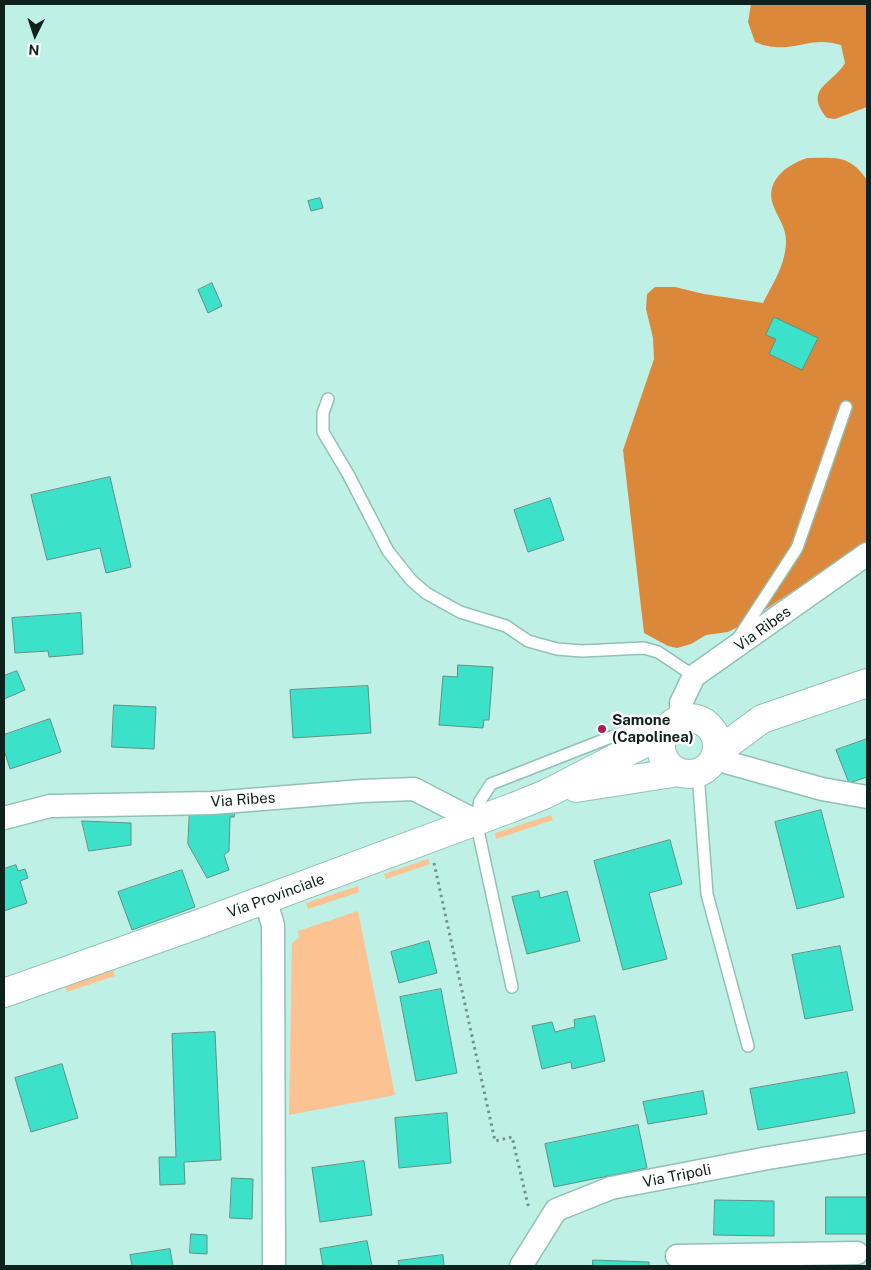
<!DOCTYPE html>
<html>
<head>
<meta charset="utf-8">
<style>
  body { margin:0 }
  #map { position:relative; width:871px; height:1270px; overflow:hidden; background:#bef0e5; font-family:"Public Sans",sans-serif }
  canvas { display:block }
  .frame { position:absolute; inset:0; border:5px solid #0e211d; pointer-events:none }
  .north { position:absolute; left:10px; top:10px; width:50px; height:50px; -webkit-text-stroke:4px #fff; paint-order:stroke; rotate:184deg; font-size:14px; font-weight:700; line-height:20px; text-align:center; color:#0e211d }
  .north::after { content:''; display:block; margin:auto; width:18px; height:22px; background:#0e211d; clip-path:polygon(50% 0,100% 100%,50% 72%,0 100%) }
</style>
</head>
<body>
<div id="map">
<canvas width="871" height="1270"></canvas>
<div class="frame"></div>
<div class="north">N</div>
</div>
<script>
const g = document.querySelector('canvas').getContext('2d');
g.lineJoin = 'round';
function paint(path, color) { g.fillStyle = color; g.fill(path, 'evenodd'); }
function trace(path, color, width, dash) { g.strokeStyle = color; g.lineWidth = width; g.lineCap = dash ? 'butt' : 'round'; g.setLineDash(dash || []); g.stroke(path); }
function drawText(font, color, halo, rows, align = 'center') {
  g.font = font + ' "Public Sans",sans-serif'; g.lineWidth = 5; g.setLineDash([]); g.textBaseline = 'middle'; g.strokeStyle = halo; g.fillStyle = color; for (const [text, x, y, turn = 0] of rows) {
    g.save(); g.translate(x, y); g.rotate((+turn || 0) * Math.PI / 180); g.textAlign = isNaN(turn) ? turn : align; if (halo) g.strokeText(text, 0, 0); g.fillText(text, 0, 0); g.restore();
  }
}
paint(new Path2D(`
  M551 815 553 820 496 839 495 833Z
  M428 859 430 864 386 879 384 874Z
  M358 886 359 892 308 909 306 903Z
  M358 911 395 1095 289 1115 292 943 299 938 298 931Z
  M113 970 115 976 67 992 65 987Z`), '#fdc292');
paint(new Path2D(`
  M751 4H867V107L835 119 827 118C803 88 832 85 845 63L841 45C807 34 791 57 755 42L748 22Z
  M807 158C836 158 849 154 867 180V542L742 625 728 632 706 635 691 644 677 648 668 646 644 633 623 450 654 359 653 338 646 309 647 294 655 287H675L704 294 763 303C773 283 786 264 786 241 786 227 778 218 773 205 765 181 786 165 807 158Z`), '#db883a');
const building = new Path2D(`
  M320 198 323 208 311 211 308 201Z
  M212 283 222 306 208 313 198 290Z
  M774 317 818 338 802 370 769 354 776 339 766 335Z
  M110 477 131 567 106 573 100 548 47 560 31 495Z
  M550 498 564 540 528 552 514 510Z
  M81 613 83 654 49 657 48 651 15 653 12 618Z
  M458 665 493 667 489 720H484L483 728 439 725 443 676 457 677Z
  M17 671 25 690 4 699V676Z
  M368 686 371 733 293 738 290 690Z
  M114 705 156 707 154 749 112 747Z
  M50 719 61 752 10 769 4 750V735Z
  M867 739V777L849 783 836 750Z
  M190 806 235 810 234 817H230L229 851 224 855 229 870 207 878 188 844Z
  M821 810 844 897 797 909 775 822Z
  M82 821 131 823V845L89 851Z
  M670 840 682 884 649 893 667 959 623 970 594 861Z
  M16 865 18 871 25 869 28 878 20 881 27 903 4 911V869Z
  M182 870 195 907 132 930 118 892Z
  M539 891 540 898 567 891 580 941 527 954 512 897Z
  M429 941 437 973 399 983 391 952Z
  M840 946 853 1010 805 1019 792 955Z
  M441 989 457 1073 416 1081 400 997Z
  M595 1016 605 1061 572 1069 571 1062 542 1069 532 1026 552 1022 555 1032 575 1027 574 1020Z
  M215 1032 221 1160 184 1162 185 1184 160 1185 159 1157H176L172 1034Z
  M62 1064 78 1118 31 1132 15 1078Z
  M847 1072 855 1113 758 1130 750 1089Z
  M703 1091 707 1114 648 1124 643 1102Z
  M447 1113 451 1163 399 1168 395 1118Z
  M638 1125 647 1168 554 1187 545 1144Z
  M364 1161 372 1215 320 1222 312 1168Z
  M232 1178 253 1179 252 1219 230 1218Z
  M826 1197H867V1234H826Z
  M715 1200 774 1201V1236L714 1235Z
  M191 1234 207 1235V1254L190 1253Z
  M367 1241 372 1266H323L320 1249Z
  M170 1249 173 1266H132L130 1255Z
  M443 1255 444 1266H399L398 1261Z
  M593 1260 649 1262V1266H593Z`);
paint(building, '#3be1c8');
trace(building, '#629086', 1);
const lane = new Path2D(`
  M328 399 323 413V432L348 474 388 551 411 580 426 593 460 612 506 626 528 641 557 649 582 651 644 648 658 652 694 676
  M739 637 797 548 846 407
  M698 773 707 894 748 1046
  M512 987 476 821 480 801 491 784 629 730 659 726`);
const street = new Path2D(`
  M682 718 681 703 694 676 867 554
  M715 759 822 789 867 797
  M4 818 50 806 212 803 362 791 414 789 476 821
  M265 899 273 925 274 1266
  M677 1256 857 1253
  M521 1266 556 1210 611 1188 768 1158 867 1142`);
const secondary = new Path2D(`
  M661 746a28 28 0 1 1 56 0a28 28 0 1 1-56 0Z
  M717 752 762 719 867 683
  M576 788 679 772
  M4 993 196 925 514 807 546 794 664 733`);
trace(lane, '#91c1b6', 14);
trace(street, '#91c1b6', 25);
trace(secondary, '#91c1b6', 30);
trace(new Path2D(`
  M434 863 495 1141 512 1137 529 1209`), '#71958d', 3, [2.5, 4]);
trace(lane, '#fff', 11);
trace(street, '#fff', 22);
trace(secondary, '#fff', 28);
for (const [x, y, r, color] of [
  [602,729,5,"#aa1d5c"]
]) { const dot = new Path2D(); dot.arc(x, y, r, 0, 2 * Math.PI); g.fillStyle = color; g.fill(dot); trace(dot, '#fff', 2); }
drawText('15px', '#0e211d', '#fff', [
  ["Via Ribes",763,629,-36],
  ["Via Ribes",243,800,-4],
  ["Via Provinciale",276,896,-20],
  ["Via Tripoli",677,1176,-11]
]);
drawText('bold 15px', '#0e211d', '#fff', [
  ["Samone",612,720],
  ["(Capolinea)",612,737]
], 'left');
</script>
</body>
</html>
